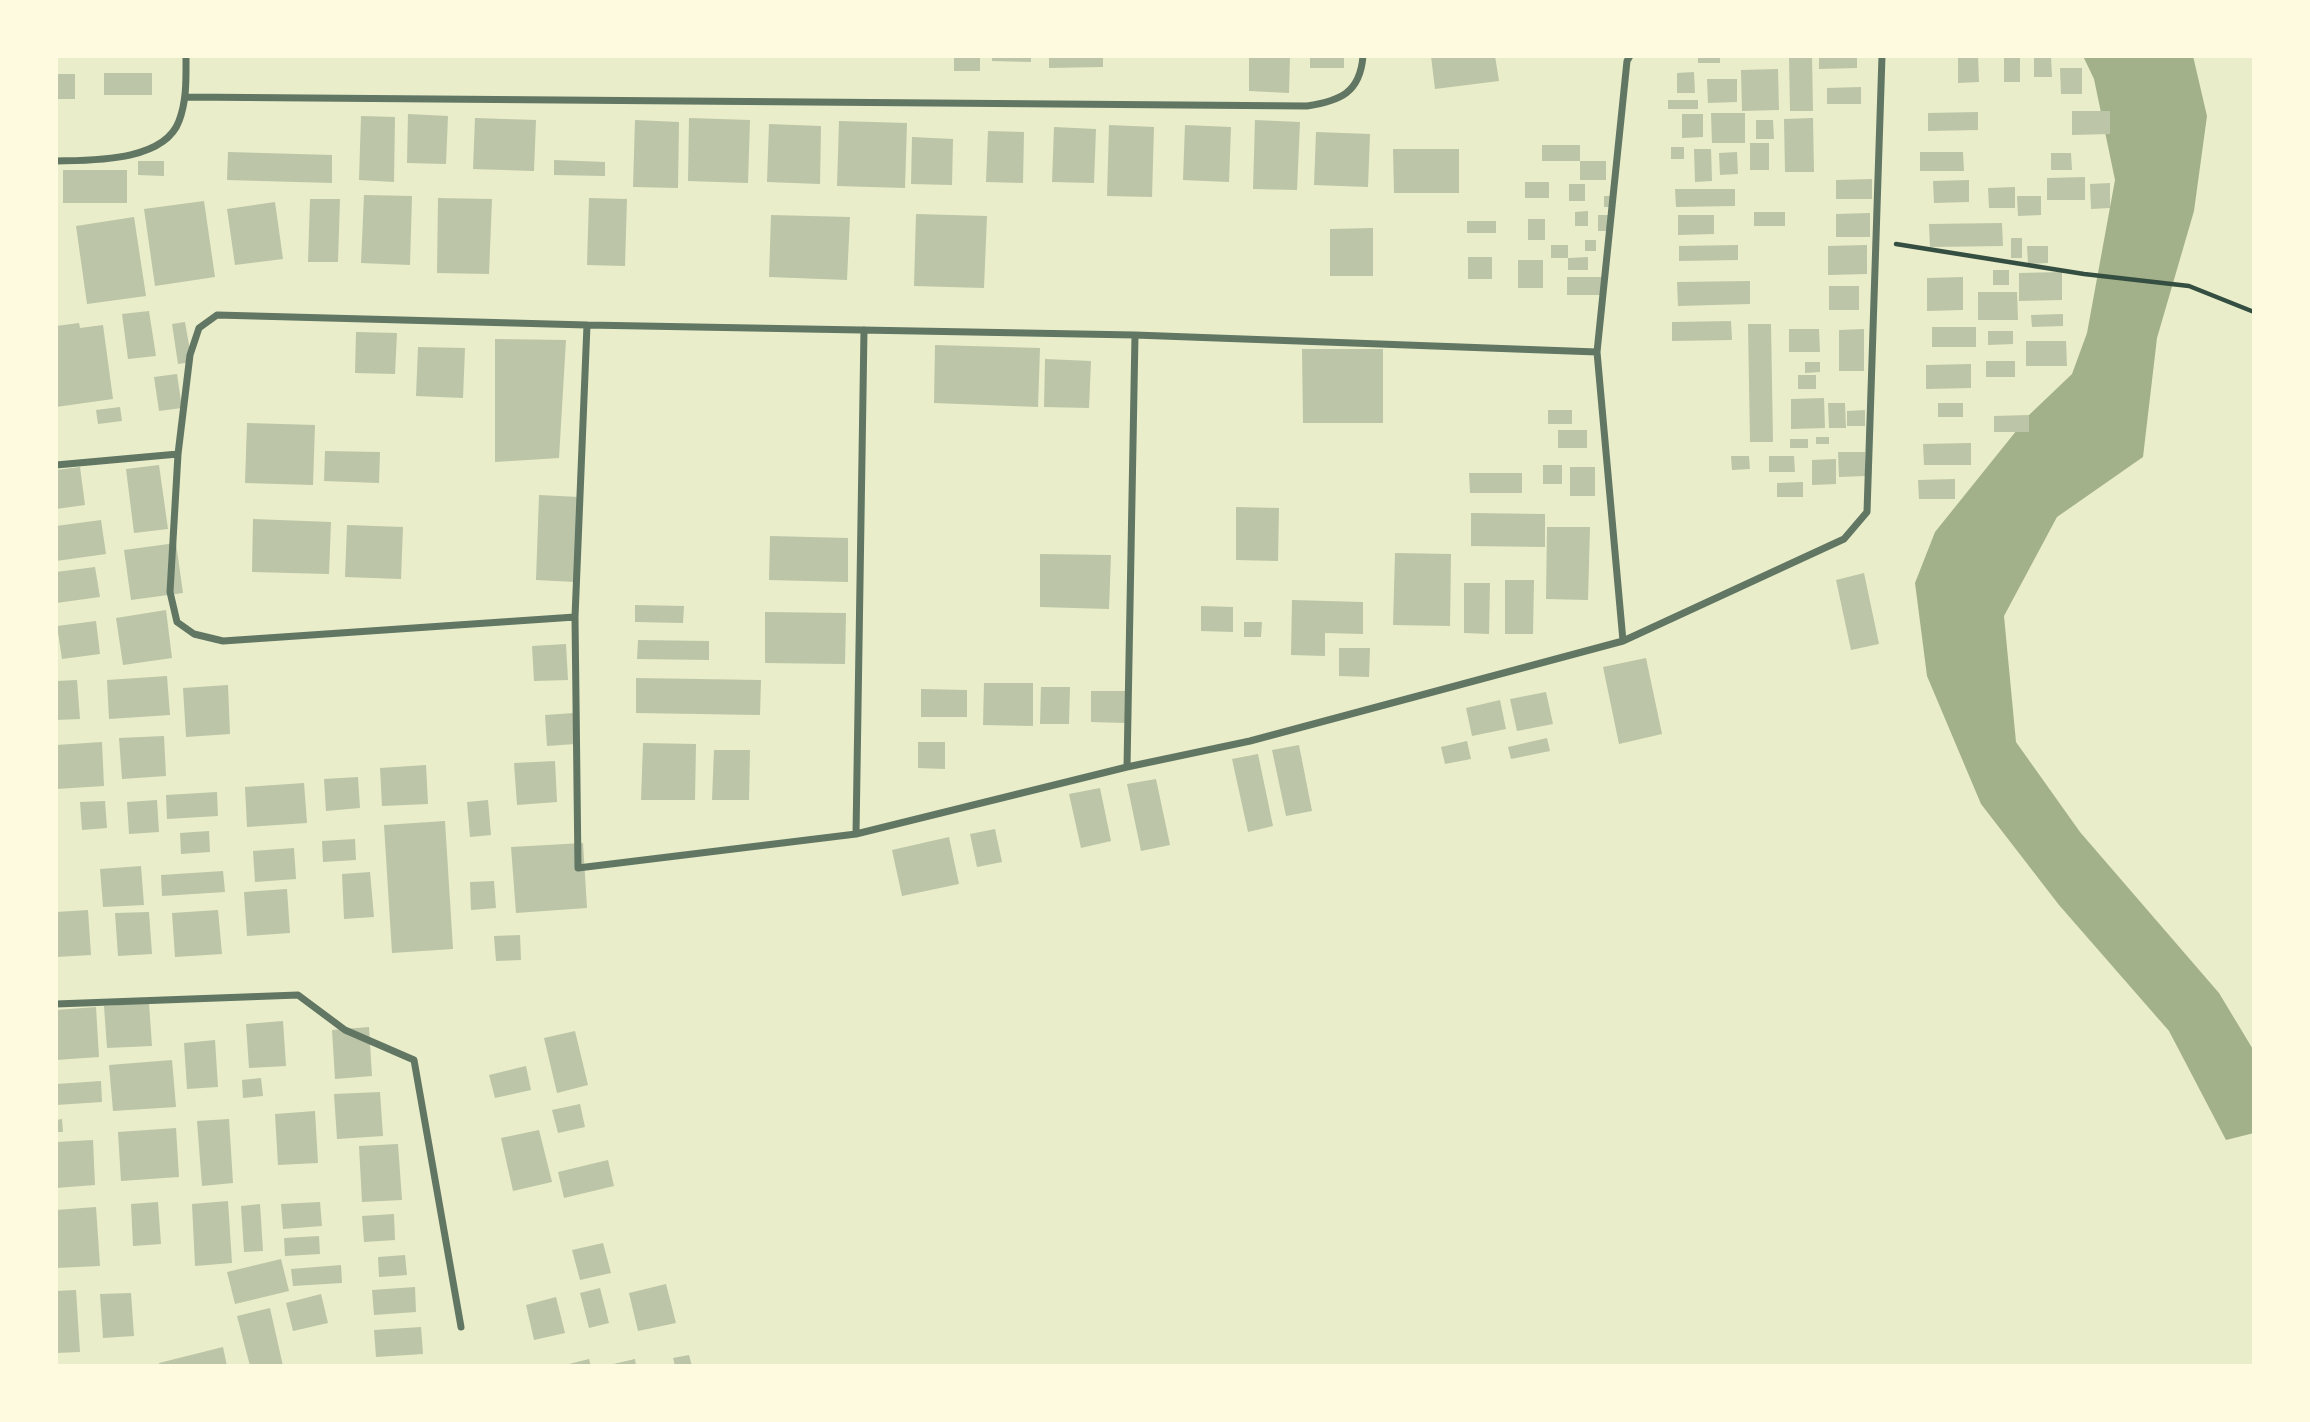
<!DOCTYPE html>
<html>
<head>
<meta charset="utf-8">
<style>
  body { margin:0 }
  #map { position:relative; width:2310px; height:1422px; overflow:hidden; background:#e9edc9; font-family:"IBM Plex Serif",serif }
  canvas { display:block }
  .frame { position:absolute; inset:0; border:58px solid #fefae0; pointer-events:none }
</style>
</head>
<body>
<div id="map">
<canvas width="2310" height="1422"></canvas>
<div class="frame"></div>
</div>
<script>
const g = document.querySelector('canvas').getContext('2d');
g.lineJoin = 'round';
function paint(path, color) { g.fillStyle = color; g.fill(path, 'evenodd'); }
function trace(path, color, width, dash) { g.strokeStyle = color; g.lineWidth = width; g.lineCap = dash ? 'butt' : 'round'; g.setLineDash(dash || []); g.stroke(path); }
paint(new Path2D(`
  M2083 56H2193L2207 116 2194 211 2157 338 2143 457 2057 517 2004 616 2016 742 2080 832 2219 993 2254 1051V1133L2226 1140 2169 1031 2059 905 1981 804 1927 676 1915 583 1935 532 2029 415 2072 374 2087 333 2115 180 2094 79Z`), '#a3b18a');
paint(new Path2D(`
  M954 56H980V71H954Z
  M992 56H1031V62L992 61Z
  M1049 56H1103V67L1049 68Z
  M1249 56H1290L1289 93 1249 91Z
  M1310 56H1344V68H1310Z
  M1431 56H1495L1499 81 1435 89Z
  M1698 56H1720V63H1698Z
  M1789 56H1812L1813 111H1790Z
  M1819 56H1857V68L1819 69Z
  M2034 56H2051L2052 77H2034Z
  M1958 57H1978L1979 82 1958 83Z
  M2004 58H2020V82H2004Z
  M2060 68H2082V94H2061Z
  M1778 69 1779 110 1742 111 1741 70Z
  M1694 72 1695 93H1677V73Z
  M104 73H152V95H104Z
  M56 74H75V99H56Z
  M1707 79H1737V102L1708 103Z
  M1861 87V104H1827V88Z
  M1668 100H1698V109H1668Z
  M2072 111H2110V134L2072 135Z
  M1978 112V130L1928 131V113Z
  M1711 113H1745V143H1712Z
  M408 114 448 116 446 164 407 163Z
  M1682 114H1703V137L1682 138Z
  M361 116 395 117 394 182 359 180Z
  M475 118 536 120 534 171 473 169Z
  M689 118 750 120 748 183 688 181Z
  M1813 118 1814 172H1785L1784 119Z
  M635 120 679 122 678 188 633 187Z
  M1255 120 1300 122 1297 190 1253 189Z
  M1756 120H1773L1774 139H1756Z
  M839 121 907 123 905 188 837 186Z
  M769 124 821 126 820 184 767 182Z
  M1109 125 1154 127 1152 197 1107 196Z
  M1185 125 1231 127 1229 182 1183 180Z
  M1054 127 1096 129 1094 183 1052 182Z
  M988 131 1024 132 1023 183 986 182Z
  M1316 132 1370 134 1368 187 1314 185Z
  M912 137 953 139 952 185 911 184Z
  M1750 143H1769V170H1750Z
  M1542 145H1580V161H1542Z
  M1671 147H1684V159H1671Z
  M1393 149H1459V193H1394Z
  M1694 149H1711L1712 181 1695 182Z
  M228 152 332 155V183L227 180Z
  M1737 152 1738 174 1720 175 1719 153Z
  M1920 152H1963L1964 171H1920Z
  M2051 153H2071L2072 170H2051Z
  M554 160 605 162V176L554 175Z
  M138 161H164V176L138 175Z
  M1580 161H1606V180H1580Z
  M63 170H127V203H63Z
  M2085 177V200H2047V178Z
  M1872 179V199H1836V180Z
  M1969 180V202L1934 203 1933 181Z
  M1525 182H1549V198H1525Z
  M2110 183V208L2091 209 2090 184Z
  M1569 184H1585V201H1569Z
  M2015 187V208H1989L1988 188Z
  M1675 189H1735V206L1676 207Z
  M364 195 412 196 410 265 361 263Z
  M1604 196H1613V207H1604Z
  M2017 196H2041V215L2018 216Z
  M438 198 492 199 489 274 437 273Z
  M589 198 627 199 625 266 587 265Z
  M310 199H340L338 262H308Z
  M204 201 215 277 155 286 144 209Z
  M275 202 283 259 235 265 227 209Z
  M1588 211V226H1575V212Z
  M1754 212H1785V226H1754Z
  M1870 213V237H1836V214Z
  M916 214 987 216 984 288 914 286Z
  M771 215 850 217 847 280 769 277Z
  M1598 215H1613V231H1598Z
  M1678 215H1714V234L1678 235Z
  M134 217 146 296 87 304 76 226Z
  M1528 219H1545V240H1528Z
  M1467 221H1496V233H1467Z
  M2002 223 2003 246 1930 247 1929 224Z
  M1373 228V276H1330V229Z
  M2011 238H2022V258H2011Z
  M1585 240H1596V251H1585Z
  M1551 245H1568V258L1588 257V270H1568V258H1551Z
  M1738 245V260L1679 261V246Z
  M1867 245V274L1828 275V246Z
  M2027 246H2048V263L2028 264Z
  M1468 257H1492V279H1468Z
  M1518 260H1543V288H1518Z
  M1993 270H2009V285H1993Z
  M2062 272V300L2019 301V273Z
  M1567 277H1604L1605 295H1567Z
  M1963 277V310L1927 311V278Z
  M1750 281V304L1678 306 1677 282Z
  M1829 286H1859V310H1829Z
  M1978 292H2017L2018 320H1978Z
  M149 311 156 356 128 359 122 314Z
  M2063 314V326L2032 327 2031 315Z
  M1731 321 1732 340 1672 341V322Z
  M185 322 192 362 178 364 172 324Z
  M79 323 80 328 103 325 113 399 56 407V326Z
  M1748 324H1771L1773 442H1750Z
  M1932 327H1976V347H1932Z
  M1789 329H1819L1820 352H1789Z
  M1864 329V371H1839V330Z
  M1988 331H2013V344L1988 345Z
  M356 332 397 333 395 374 355 373Z
  M495 339 566 340 559 458 495 462Z
  M2026 341H2066L2067 366H2026Z
  M935 345 1040 348 1038 407 934 403Z
  M418 347 465 348 463 398 416 396Z
  M1302 349H1383V423H1303Z
  M1045 359 1091 361 1089 408 1044 407Z
  M1986 361H2015V377H1986Z
  M1805 362H1820V372L1805 373Z
  M1971 364V388L1926 389V365Z
  M177 374 182 408 159 411 154 377Z
  M1798 375H1816V389H1798Z
  M1824 398 1825 428 1791 429V399Z
  M1828 403H1845L1846 428H1829Z
  M1938 403H1963V417H1938Z
  M120 407 122 421 98 424 96 410Z
  M1548 410H1572V424H1548Z
  M1865 410V426H1847V411Z
  M2029 415V432H1994V416Z
  M247 423 315 425 313 485 245 483Z
  M1558 430H1587V448H1558Z
  M1816 437H1829V444H1816Z
  M1790 439H1808V448H1790Z
  M1971 443V465H1924L1923 444Z
  M325 451 380 452 379 483 324 481Z
  M1838 452H1865V476L1839 477Z
  M1731 456H1749L1750 469 1732 470Z
  M1769 456H1794L1795 472H1769Z
  M1836 459V484L1812 485V460Z
  M159 465 168 529 134 533 126 469Z
  M1543 465H1562V484H1543Z
  M80 467 85 505 56 509V470Z
  M1570 467H1595V496H1570Z
  M1469 473H1522V493H1470Z
  M1955 479V499H1919L1918 480Z
  M1803 482V497H1777V483Z
  M539 495 579 497 575 582 536 580Z
  M1236 507 1279 508 1278 561 1236 560Z
  M1471 513 1545 514V547L1471 546Z
  M253 519 331 522 329 574 252 572Z
  M101 520 106 554 56 561V526Z
  M347 525 403 527 401 579 345 577Z
  M1547 527H1590L1588 600 1546 599Z
  M770 536 848 538V582L769 580Z
  M176 543 183 593 131 600 124 550Z
  M1395 553 1451 554 1450 626 1393 625Z
  M1040 554 1111 555 1109 609 1040 607Z
  M95 567 100 597 56 603V572Z
  M1864 573 1879 644 1851 650 1836 580Z
  M1505 580H1534L1533 634H1505Z
  M1464 583H1490L1489 634 1464 633Z
  M1292 600 1363 602V634L1325 633V656L1291 655Z
  M635 605 684 606 683 623 635 622Z
  M1201 606 1233 607V632L1201 631Z
  M166 610 172 658 123 665 116 618Z
  M765 612 846 613 845 664 765 663Z
  M96 621 100 654 62 659 57 626Z
  M1244 622H1262L1261 637H1244Z
  M638 640 709 641V660L637 659Z
  M566 644 568 680 534 681 532 646Z
  M1339 648H1370L1369 677 1339 676Z
  M1646 658 1662 734 1619 744 1603 667Z
  M167 676 170 715 109 719 107 680Z
  M636 678 761 680 760 715 636 713Z
  M77 680 80 719 56 720V681Z
  M984 683H1033V726L983 725Z
  M228 685 230 734 186 737 183 688Z
  M1041 687H1070L1069 724H1040Z
  M921 689 967 690V717H921Z
  M1091 691H1126L1125 723 1091 722Z
  M1546 692 1553 724 1517 731 1510 699Z
  M1500 700 1506 729 1472 736 1466 708Z
  M574 713 575 744 547 746 545 715Z
  M164 736 166 776 122 779 119 738Z
  M1547 738 1550 751 1511 759 1508 747Z
  M1467 741 1471 759 1445 764 1441 747Z
  M102 742 104 786 56 789V745Z
  M918 742H945V769L918 768Z
  M643 743 696 744 695 800H641Z
  M1299 745 1312 811 1286 816 1272 750Z
  M714 750H750L749 800H712Z
  M1258 754 1273 826 1248 832 1232 759Z
  M555 761 557 802 517 805 514 763Z
  M426 765 428 804 382 806 380 768Z
  M358 777 360 808 326 811 324 779Z
  M1156 779 1170 845 1141 851 1127 784Z
  M304 783 307 823 247 827 245 787Z
  M1100 788 1111 841 1081 848 1069 794Z
  M217 792 218 816 167 819 166 795Z
  M157 800 159 832 129 834 127 802Z
  M488 800 491 835 470 837 467 802Z
  M105 801 107 828 82 830 80 802Z
  M445 821 453 949 392 953 384 825Z
  M995 829 1002 862 977 867 970 834Z
  M209 831 210 852 181 854 180 833Z
  M949 837 959 884 902 896 892 850Z
  M355 839 356 860 323 862 322 841Z
  M583 843 587 908 516 913 511 847Z
  M294 848 296 879 255 882 253 851Z
  M141 866 144 905 103 907 100 869Z
  M223 871 225 892 162 896 161 875Z
  M370 872 374 917 344 919 342 874Z
  M494 881 496 908 471 910 470 882Z
  M287 889 290 933 247 936 244 892Z
  M88 910 91 955 56 957V912Z
  M218 910 222 954 175 957 172 913Z
  M149 912 152 954 118 956 115 913Z
  M520 935 521 960 496 961 494 936Z
  M149 1003 152 1046 107 1048 104 1006Z
  M96 1007 99 1057 56 1060V1010Z
  M283 1021 286 1066 249 1068 246 1024Z
  M369 1027 372 1076 335 1079 332 1030Z
  M575 1031 588 1085 557 1093 544 1038Z
  M215 1040 218 1087 187 1089 184 1043Z
  M172 1060 176 1107 113 1111 109 1065Z
  M526 1066 531 1090 495 1098 489 1075Z
  M261 1078 263 1096 243 1098 242 1080Z
  M101 1081 102 1102 56 1105V1084Z
  M380 1092 383 1136 337 1139 334 1094Z
  M580 1104 585 1127 558 1133 552 1110Z
  M315 1111 318 1163 278 1165 275 1114Z
  M62 1119 63 1132H56V1120Z
  M229 1119 233 1183 202 1186 197 1121Z
  M176 1128 179 1177 121 1181 118 1132Z
  M539 1130 552 1182 513 1191 501 1138Z
  M93 1140 95 1185 56 1188V1142Z
  M398 1144 402 1200 362 1202 359 1146Z
  M608 1160 614 1186 564 1198 558 1172Z
  M228 1201 232 1263 195 1266 192 1204Z
  M158 1202 161 1244 133 1246 131 1204Z
  M320 1202 322 1226 283 1229 281 1204Z
  M260 1204 263 1251 244 1252 241 1206Z
  M96 1207 100 1266 56 1268V1210Z
  M394 1214 395 1240 364 1242 362 1216Z
  M319 1236 320 1254 285 1256 284 1238Z
  M603 1243 611 1273 580 1280 572 1250Z
  M405 1255 407 1275 379 1277 378 1257Z
  M281 1259 289 1291 235 1304 227 1272Z
  M341 1265 342 1283 293 1286 291 1269Z
  M666 1284 676 1323 638 1331 629 1293Z
  M415 1287 416 1312 374 1315 372 1290Z
  M600 1288 609 1323 589 1328 580 1293Z
  M76 1290 80 1352 56 1353V1291Z
  M131 1293 134 1336 103 1338 100 1294Z
  M321 1294 328 1323 293 1331 286 1303Z
  M556 1297 565 1333 534 1340 526 1305Z
  M270 1308 283 1366H250L237 1316Z
  M421 1327 423 1354 376 1357 374 1330Z
  M223 1347 227 1366H160L159 1363Z
  M689 1355 692 1366H675L673 1358Z
  M589 1359 591 1366H565V1365Z
  M635 1359 636 1366H609V1365Z`), '#bcc5a7');
trace(new Path2D(`
  M1896 244 2084 274 2189 286 2254 312`), '#344e41', 4.5);
trace(new Path2D(`
  M1630 56 1627 61 1597 352 1623 641 1844 539 1867 512 1882 56
  M185 97 1307 106C1340 101 1360 93 1363 56
  M56 161C91 160 164 162 179 121 187 100 186 78 186 56
  M587 325 575 617 578 868 856 834 1127 767 1250 741 1623 641
  M56 465 178 454
  M575 617 223 641 194 634 177 622 170 592 178 454 190 355 199 328 217 315 587 325 1135 335 1597 352
  M1127 767 1135 335
  M856 834 864 330
  M56 1004 298 995 345 1030 414 1060 461 1327`), '#617663', 7);
</script>
</body>
</html>
